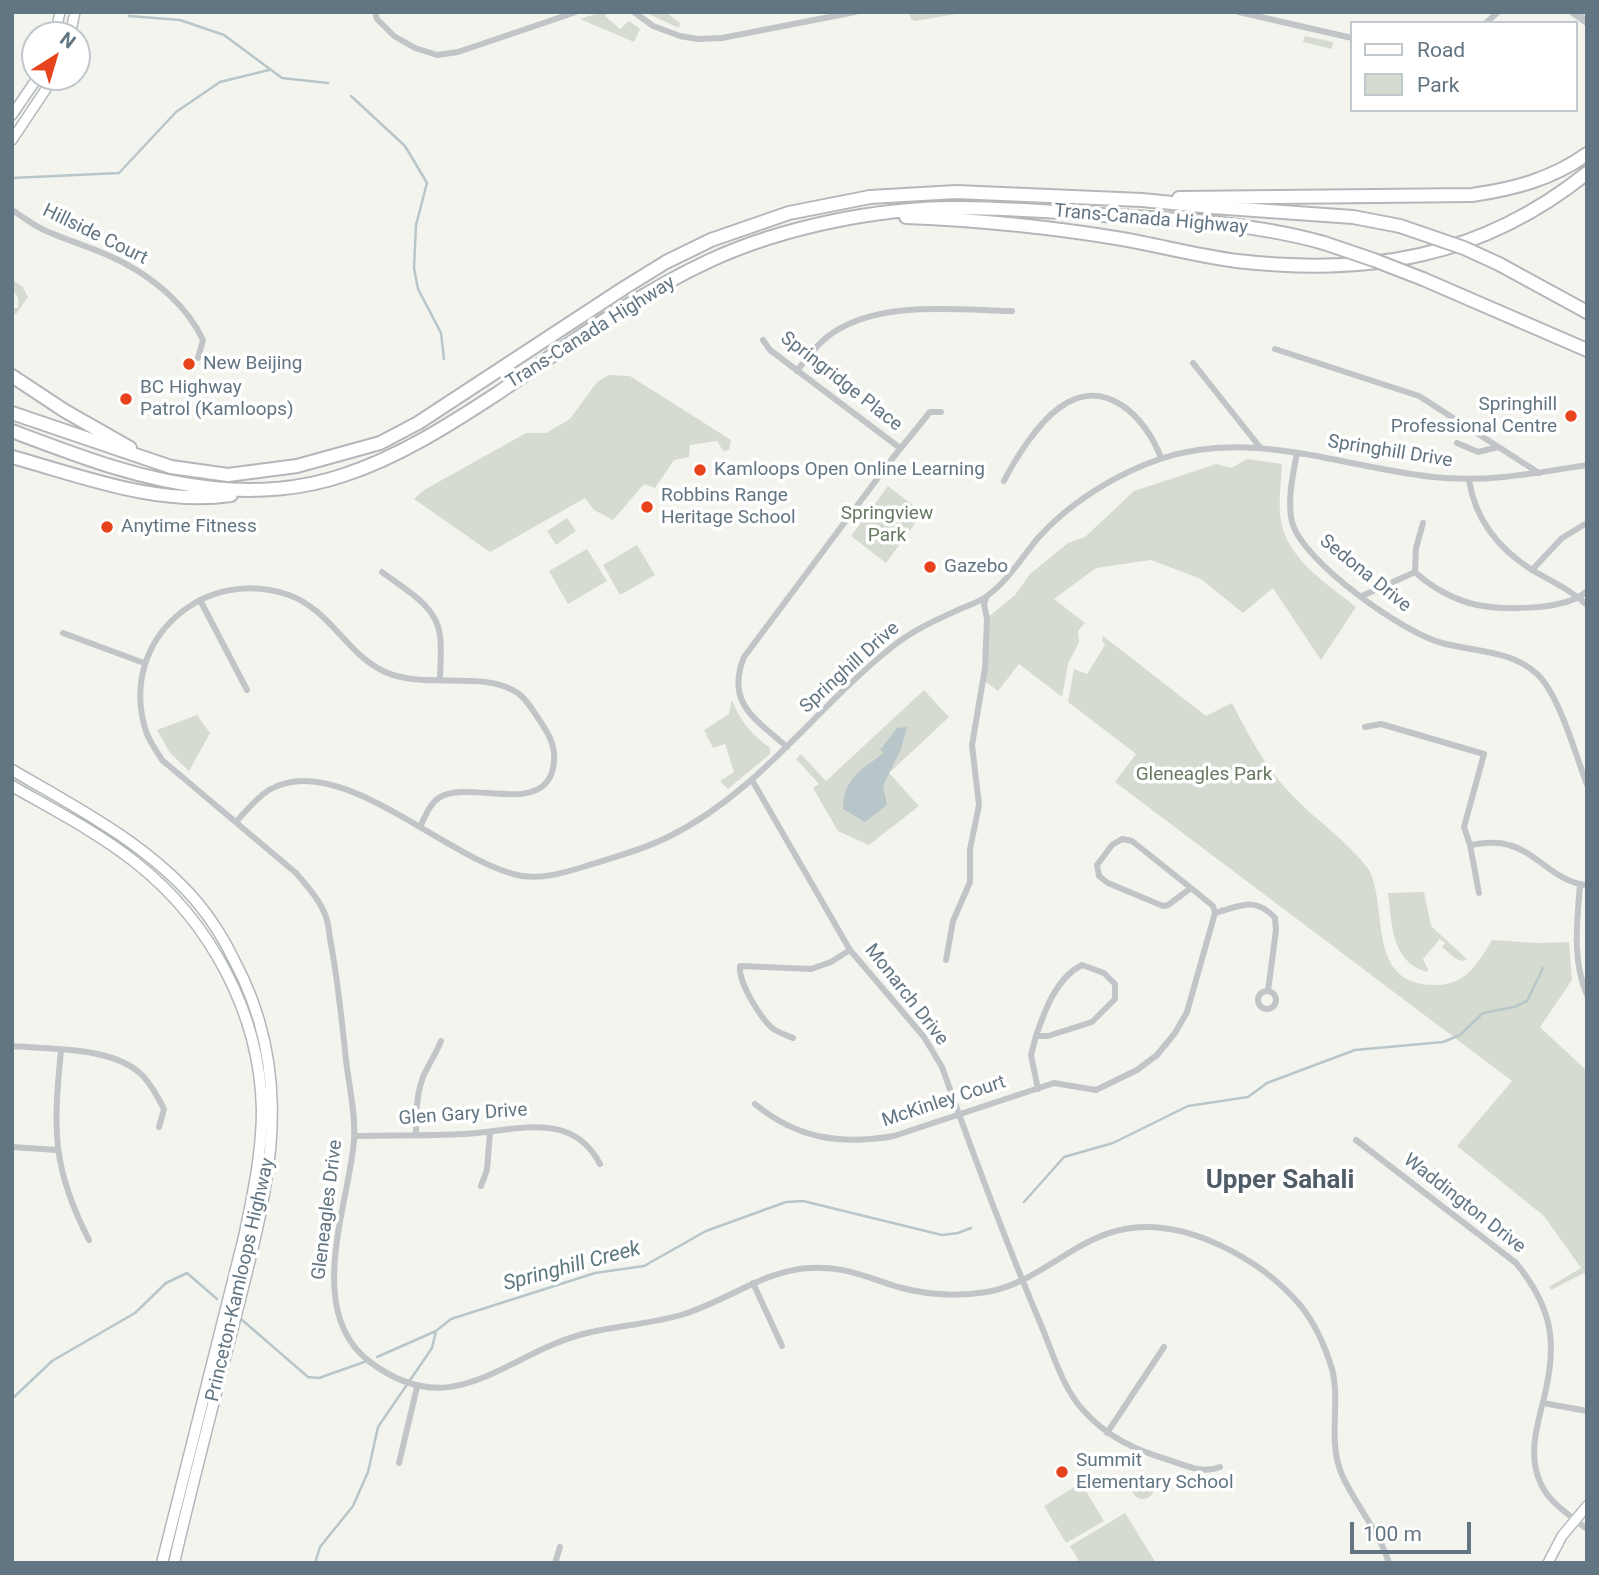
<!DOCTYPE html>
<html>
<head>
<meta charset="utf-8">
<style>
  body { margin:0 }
  #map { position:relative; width:1599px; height:1575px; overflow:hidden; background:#f4f4ef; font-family:Roboto,sans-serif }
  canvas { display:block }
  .frame { position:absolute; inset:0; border:14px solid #627582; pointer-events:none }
  .legend { position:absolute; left:1350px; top:21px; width:228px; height:91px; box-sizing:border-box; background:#fff; border:2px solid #c0c8cd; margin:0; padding:9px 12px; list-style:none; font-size:21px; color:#627582 }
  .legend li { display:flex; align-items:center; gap:14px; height:35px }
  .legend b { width:35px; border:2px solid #c0c8cd }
  .north { position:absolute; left:21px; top:21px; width:70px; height:70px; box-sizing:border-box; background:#fff; border:2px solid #c0c8cd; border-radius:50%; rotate:37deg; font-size:19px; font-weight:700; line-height:28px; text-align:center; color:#627582 }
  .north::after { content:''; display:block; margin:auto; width:24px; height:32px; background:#e7431c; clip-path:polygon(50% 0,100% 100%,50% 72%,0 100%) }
  .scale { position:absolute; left:1350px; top:1522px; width:121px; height:32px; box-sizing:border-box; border:4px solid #627582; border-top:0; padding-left:9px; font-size:21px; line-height:24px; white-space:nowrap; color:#627582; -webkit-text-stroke:5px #fff; paint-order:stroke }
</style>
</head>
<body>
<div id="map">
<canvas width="1599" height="1575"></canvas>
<div class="frame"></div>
<ul class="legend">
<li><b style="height:9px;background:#fff"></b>Road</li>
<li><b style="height:19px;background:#d5dbd0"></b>Park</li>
</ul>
<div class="north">N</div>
<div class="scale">100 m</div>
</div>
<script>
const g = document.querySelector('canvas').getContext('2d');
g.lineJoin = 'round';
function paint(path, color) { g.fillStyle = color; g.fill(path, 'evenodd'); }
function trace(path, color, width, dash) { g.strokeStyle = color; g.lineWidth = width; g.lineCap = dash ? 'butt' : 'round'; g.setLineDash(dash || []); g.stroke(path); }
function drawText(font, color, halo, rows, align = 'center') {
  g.font = font + ' Roboto,sans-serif'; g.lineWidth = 7; g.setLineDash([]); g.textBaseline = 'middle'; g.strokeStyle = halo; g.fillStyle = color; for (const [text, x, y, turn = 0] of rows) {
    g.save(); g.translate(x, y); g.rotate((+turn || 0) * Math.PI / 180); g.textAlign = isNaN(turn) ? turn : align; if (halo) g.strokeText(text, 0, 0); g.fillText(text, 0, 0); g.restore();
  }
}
paint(new Path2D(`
  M602 12H609L605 16 620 29 629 21 640 29 634 42 580 19Z
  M644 12H666L680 23 679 28Z
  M909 12H957L956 14 915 21 911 19Z
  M1305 36 1333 42 1332 49 1303 42Z
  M12 279 23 287 28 297 16 314H12L13 308H18C19 301 19 295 12 290Z
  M609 375 630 376 731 440 729 450 723 451 717 441 690 445 689 457 674 460 655 488 644 484 613 520 594 510 585 498 490 552 414 499 424 490 526 433H546L570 419 597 382Z
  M1247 459 1282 464C1281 480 1279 497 1280 513 1283 557 1325 582 1356 607L1321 660 1273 588 1243 613 1201 579 1151 560 1096 568 1054 599 1085 623 1078 631 1079 642 1068 664 1062 697 1019 664 998 691 982 679 986 619 1015 595 1030 574 1068 543 1085 537 1134 491 1216 464 1231 468Z
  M888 486 923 513 886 563 851 536Z
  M567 518 576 531 556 545 547 531Z
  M637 545 655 575 620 595 603 565Z
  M587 549 607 581 568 604 549 571Z
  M1103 636 1206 716 1232 703C1249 736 1265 767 1291 794 1315 820 1348 841 1369 870 1389 908 1365 986 1436 985 1466 985 1478 963 1492 940L1537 943 1569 942 1572 980 1540 1027 1587 1071V1277L1584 1273 1551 1290 1549 1287 1581 1268 1544 1216 1457 1146 1512 1081 1115 782 1136 754 1068 702 1074 669 1087 674 1105 645 1102 640Z
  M924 690 949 717 889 773 919 806 869 845 838 831 813 788 819 784 796 759 801 754 826 781Z
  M732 700C740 721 751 734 770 748V754L728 789 720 781 734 772 725 744 713 748 704 730 729 714Z
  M197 715 210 733 189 771 170 753 157 730Z
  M1424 892 1431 926 1467 959 1463 961 1456 959 1442 947 1445 943 1440 939 1423 959 1428 969 1427 972C1391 962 1392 924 1388 893Z
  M1132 1488a11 11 0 1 1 22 0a11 11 0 1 1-22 0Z
  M1081 1483 1104 1521 1066 1543 1044 1506Z
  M1125 1513 1156 1563H1080L1070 1546Z`), '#d5dbd0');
paint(new Path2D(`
  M907 727 901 749 883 786 887 805 865 822 843 809C844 777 861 770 884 753L880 750 897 728Z`), '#b8c6c9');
trace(new Path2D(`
  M129 16 180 20 224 35 282 78 328 83
  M351 96 405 146 427 183 416 225 414 268 418 289 441 333 444 359
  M12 178 119 173 176 112 220 82 269 70
  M1024 1202 1064 1157 1113 1143 1188 1106 1248 1097 1267 1083 1355 1050 1443 1042 1460 1035 1483 1013 1514 1007 1527 1001 1543 968
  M241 1319 308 1377 319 1378 367 1361
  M377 1357 436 1331
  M12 1399 52 1361 135 1313 166 1283 187 1273 217 1299
  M315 1563 320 1547 353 1506 368 1472 378 1427 432 1348 436 1331 451 1319 595 1273 644 1266 706 1231 786 1202 803 1201 942 1235 958 1233 971 1228`), '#b8c6c9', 2.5);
const secondary = new Path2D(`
  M55 35 60 12
  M70 35 75 12
  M12 115 38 77
  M12 140 54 77
  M1548 1563 1562 1536 1587 1506`);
const primary = new Path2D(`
  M12 770C78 808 147 844 197 902 212 920 224 939 234 960 302 1086 264 1202 232 1331 212 1408 192 1485 174 1563
  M12 786C54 810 97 832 135 862 210 921 260 1013 262 1110 262 1152 253 1195 244 1237L162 1563`);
const motorway = new Path2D(`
  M1179 198 1472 195C1514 189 1552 179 1587 154
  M906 217C979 220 1051 227 1122 239 1161 246 1199 256 1237 261 1369 276 1481 258 1587 173
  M1499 264 1587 312
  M1423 279 1587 350
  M12 376 65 411 130 448
  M12 413 171 467 228 475 297 466 380 443 418 423 624 288 666 262 711 240 789 213 870 197 956 192 1142 200 1212 207 1353 217 1400 226
  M12 431C78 456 142 481 213 488 256 493 303 489 344 475 399 457 449 425 498 393 567 346 635 295 711 260 783 227 877 208 956 208 1009 208 1063 212 1116 216 1186 220 1257 224 1324 243
  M12 457C82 476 157 506 231 495`);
trace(secondary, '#b3b9bd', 12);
trace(primary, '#b2b7ba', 13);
trace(motorway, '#b4b7ba', 16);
trace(new Path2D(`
  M375 12 377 19 394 36 415 48 437 55 458 52 576 12
  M634 12 653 26 680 36 697 39 722 38 855 12
  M1239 12 1352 38
  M1486 23 1498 12
  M12 210C23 217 33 225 44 230 70 242 99 249 124 263 156 280 187 306 203 340L198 358
  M763 340 770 350 900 448
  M1275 349 1419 396 1539 473
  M1193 363 1259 446
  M797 371C808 356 819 342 834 332 883 300 957 310 1012 311
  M1457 443 1478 452 1498 447
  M1297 453C1293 474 1287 500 1292 522 1302 561 1403 633 1442 643 1475 652 1511 650 1537 674 1559 694 1576 756 1587 785
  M1469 480C1475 519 1499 549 1532 570 1551 581 1571 590 1587 605
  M1004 481C1015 459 1038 423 1059 408 1104 374 1146 417 1161 458
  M1423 523 1416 548 1415 572C1431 587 1454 600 1477 605 1504 610 1566 611 1587 591
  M1532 570 1562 538 1587 523
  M382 572C404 589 437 605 440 636 442 650 440 666 440 680
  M1362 596 1415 572
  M200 600 247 690
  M63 633 144 663
  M1365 727 1381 724 1484 754 1464 827 1470 845 1479 893
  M787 747C757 720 725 704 744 657L892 459 930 412H941
  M752 780 850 950 924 1037 942 1067C973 1154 1005 1240 1041 1325 1053 1353 1062 1387 1083 1410 1107 1437 1135 1450 1169 1460 1186 1466 1203 1474 1220 1467
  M236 822C246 811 256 798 269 790 339 748 449 863 522 876 543 879 563 873 583 867 611 858 643 850 670 836 759 792 816 707 892 647 913 630 936 620 960 609 969 605 980 602 987 596 1008 581 1022 557 1038 538 1069 503 1116 474 1160 459 1251 428 1342 467 1433 477 1484 483 1537 473 1587 465
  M420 827C425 817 429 804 440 797 471 779 549 819 554 762 556 745 547 731 538 718 533 710 526 699 518 693 481 669 424 691 383 671 346 653 330 610 289 595 205 565 119 639 145 728 148 740 156 750 162 760L296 873C307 886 320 900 326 917 329 925 329 935 331 944 338 982 342 1021 346 1060 349 1086 356 1115 354 1141 348 1208 304 1312 370 1362 455 1426 505 1353 587 1333 619 1325 653 1324 684 1314 727 1301 765 1270 810 1268 846 1266 865 1277 898 1287 927 1295 956 1297 987 1292 1039 1283 1074 1238 1125 1229 1186 1218 1261 1259 1300 1305 1315 1323 1325 1346 1332 1369 1341 1403 1327 1440 1342 1475 1356 1506 1379 1531 1389 1563
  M1122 839 1132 841 1191 888 1168 905 1163 906 1108 883 1099 876 1097 865 1112 845Z
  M1470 845C1483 843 1496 841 1509 845 1538 853 1556 883 1587 885
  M1580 885C1577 922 1572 960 1587 995
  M1215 913C1241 906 1255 896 1275 918L1276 930 1268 991
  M946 960 953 921 970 882V849L979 805 972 745 985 668 987 619 984 604 986 598
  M1258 1000a9 9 0 1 1 18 0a9 9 0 1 1-18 0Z
  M1036 1036C1045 1010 1056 978 1082 965L1104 973 1115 984V999L1092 1022 1048 1036H1036L1031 1055 1038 1089
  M793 1038C786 1035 777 1032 772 1028 760 1017 738 982 740 966L811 969 831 962 850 950
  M12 1046C52 1050 114 1046 143 1076 152 1086 158 1097 164 1109L159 1127
  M61 1051C53 1130 52 1168 89 1240
  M755 1104C797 1139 841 1145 894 1136L1054 1083 1096 1090 1137 1070 1157 1055 1175 1033 1187 1012 1215 913 1213 906 1191 888
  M416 1135C416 1115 416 1096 423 1077 428 1065 436 1054 441 1041
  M355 1136C391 1135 427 1136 463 1134 513 1132 571 1108 600 1164
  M1356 1140 1516 1263C1557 1313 1557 1349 1541 1410 1535 1433 1529 1460 1541 1484 1550 1504 1570 1515 1587 1529
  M12 1147 57 1150
  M481 1186 487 1170 490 1132
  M753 1283 782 1346
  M1543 1403 1587 1411
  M1107 1433 1164 1347
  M399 1463 417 1387
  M555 1563 560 1547`), '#c1c5c8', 6);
trace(new Path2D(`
  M1573 12 1587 22`), '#c1c5c8', 8);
trace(secondary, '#fff', 9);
trace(primary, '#fff', 10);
trace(motorway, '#fff', 12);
const motorwayBridge = new Path2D(`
  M1400 226 1464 248 1499 264
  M1324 243 1374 260 1423 279`);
trace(motorwayBridge, '#b4b7ba', 16, []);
trace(motorwayBridge, '#fff', 12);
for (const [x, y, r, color] of [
  [189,364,7,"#e7431c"],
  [126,399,7,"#e7431c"],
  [1571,416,7,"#e7431c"],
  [700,470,7,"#e7431c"],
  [647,507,7,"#e7431c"],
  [107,527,7,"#e7431c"],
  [930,567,7,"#e7431c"],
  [1062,1472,7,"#e7431c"]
]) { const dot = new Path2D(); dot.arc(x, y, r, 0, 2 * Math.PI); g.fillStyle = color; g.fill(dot); trace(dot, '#fff', 2.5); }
drawText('19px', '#627582', '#fff', [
  ["Trans-Canada Highway",1151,220,5],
  ["Hillside Court",95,235,26],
  ["Trans-Canada Highway",591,333,-32],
  ["Springridge Place",841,382,38],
  ["Springhill Drive",1390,452,9],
  ["Sedona Drive",1365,574,39],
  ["Springhill Drive",850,668,-42],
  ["Monarch Drive",906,995,52],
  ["McKinley Court",944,1102,-18],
  ["Glen Gary Drive",463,1115,-4],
  ["Waddington Drive",1464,1204,38],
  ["Gleneagles Drive",328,1210,-83],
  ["Princeton-Kamloops Highway",241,1280,-77]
]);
drawText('19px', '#627582', '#fff', [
  ["New Beijing",203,364],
  ["BC Highway",140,388],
  ["Patrol (Kamloops)",140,410],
  ["Springhill",1557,405,"right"],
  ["Professional Centre",1557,427,"right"],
  ["Kamloops Open Online Learning",714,470],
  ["Robbins Range",661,496],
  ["Heritage School",661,518],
  ["Anytime Fitness",121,527],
  ["Gazebo",944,567],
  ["Summit",1076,1461],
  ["Elementary School",1076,1483]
], 'left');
drawText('19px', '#677961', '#fff', [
  ["Springview",887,514],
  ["Park",887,536],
  ["Gleneagles Park",1204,775]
]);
drawText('italic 21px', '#5d777f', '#fff', [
  ["Springhill Creek",572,1267,-15]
]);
drawText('bold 26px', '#505d66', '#fff', [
  ["Upper Sahali",1280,1181]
]);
</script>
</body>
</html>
